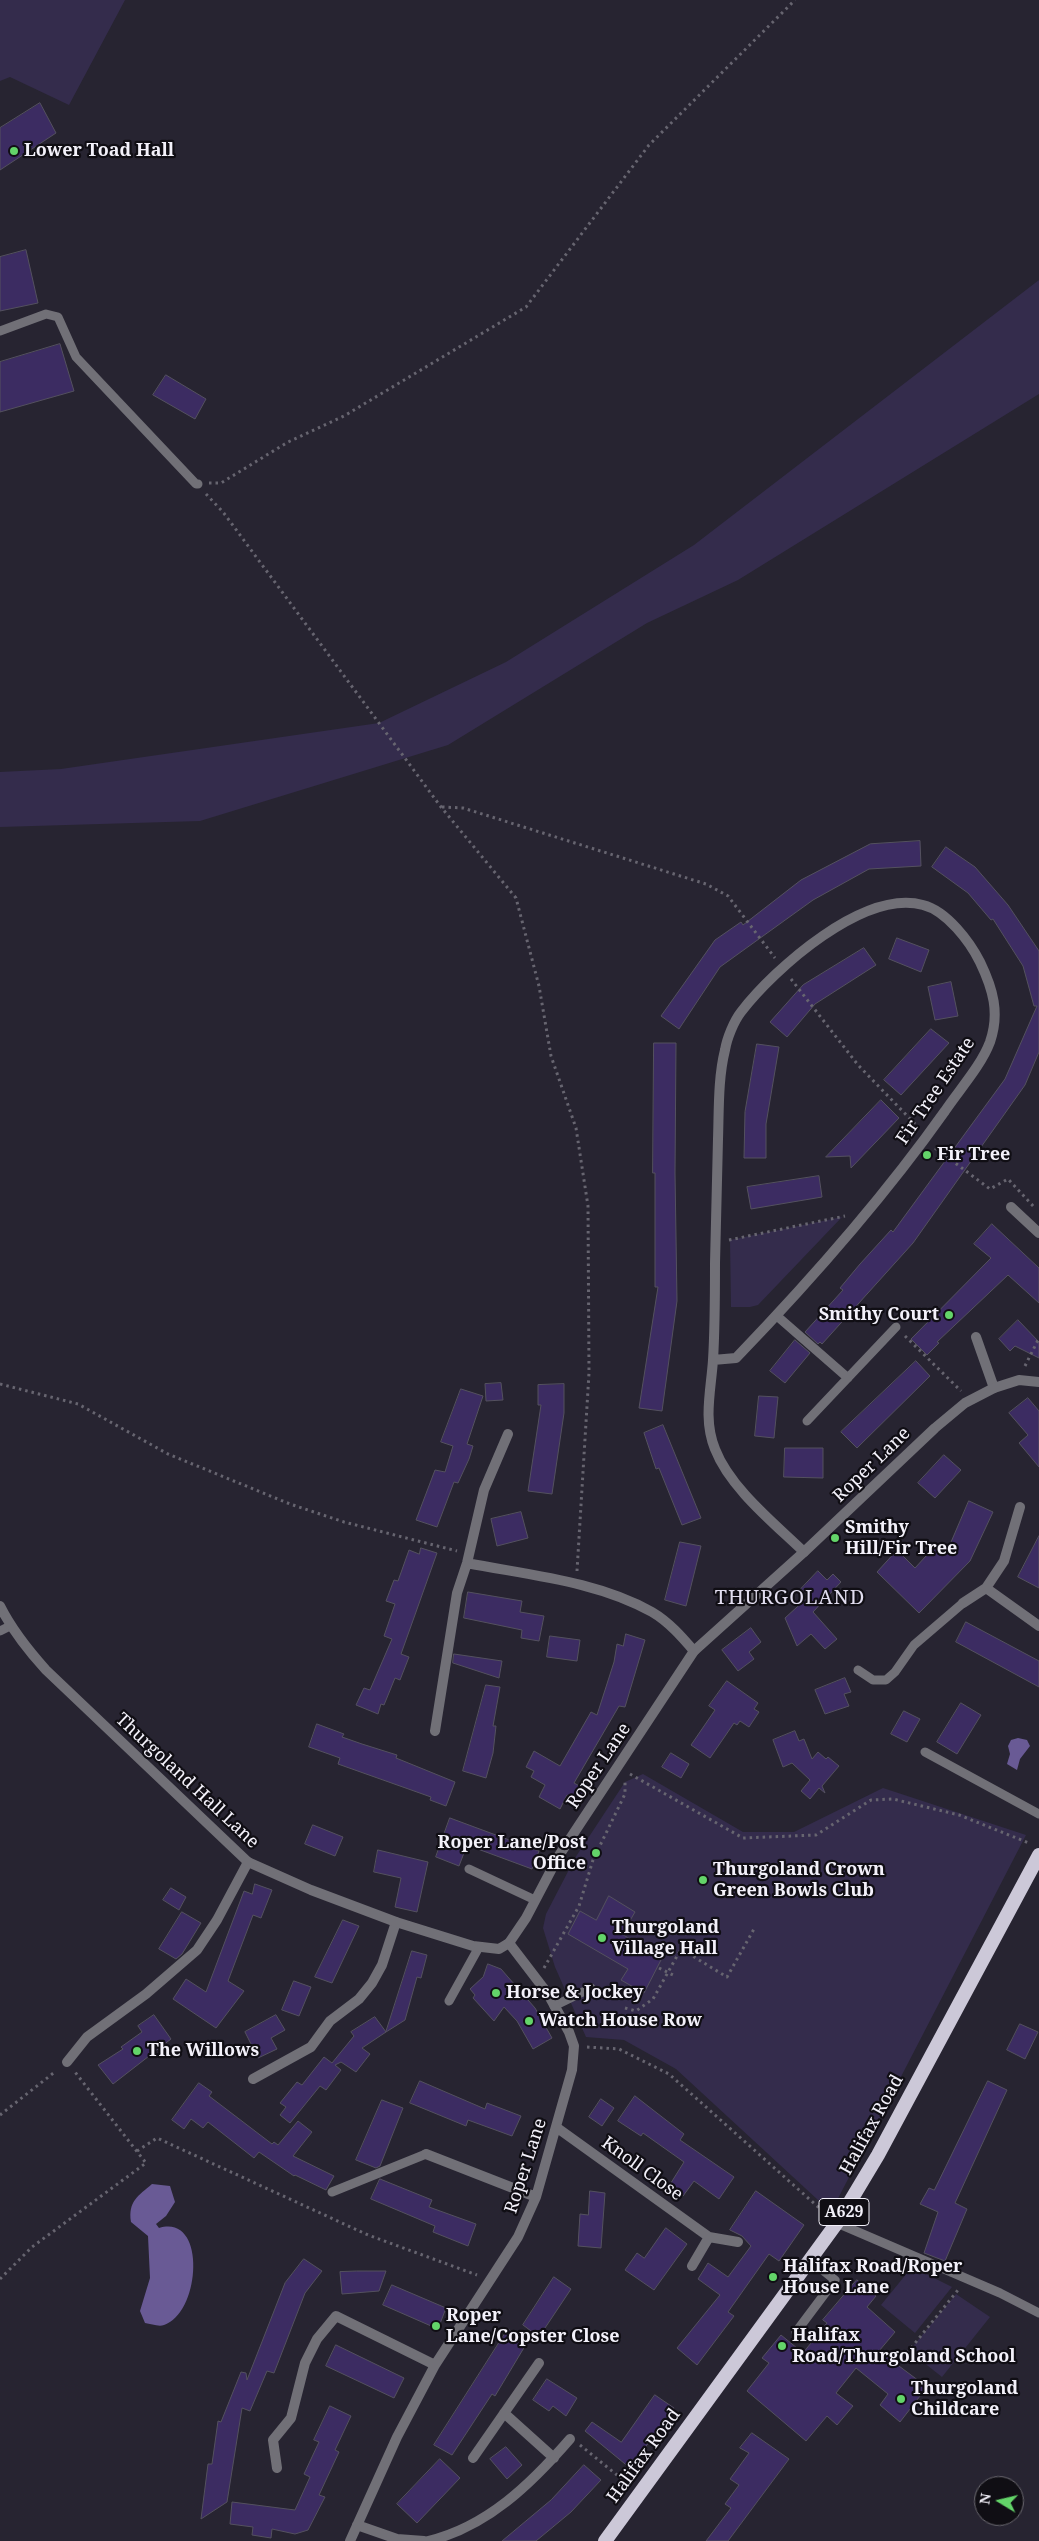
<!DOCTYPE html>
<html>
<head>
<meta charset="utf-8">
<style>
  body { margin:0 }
  #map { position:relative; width:1039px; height:2541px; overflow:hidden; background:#272431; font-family:"Noto Serif",serif }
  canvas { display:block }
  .north { position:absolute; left:974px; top:2476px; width:50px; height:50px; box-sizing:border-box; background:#100e14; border:1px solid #6b6970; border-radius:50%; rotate:279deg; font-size:14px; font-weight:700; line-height:20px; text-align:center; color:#f3f1fa }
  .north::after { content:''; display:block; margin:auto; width:18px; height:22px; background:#63d469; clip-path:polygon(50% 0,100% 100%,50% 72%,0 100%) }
</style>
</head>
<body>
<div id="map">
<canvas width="1039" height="2541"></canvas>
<div class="north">N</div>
</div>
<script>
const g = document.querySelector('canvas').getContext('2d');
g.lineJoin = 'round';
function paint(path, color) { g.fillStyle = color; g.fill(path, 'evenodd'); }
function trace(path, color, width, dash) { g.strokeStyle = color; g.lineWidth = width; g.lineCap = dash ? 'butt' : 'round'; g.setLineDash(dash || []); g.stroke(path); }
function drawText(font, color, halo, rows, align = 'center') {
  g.font = font + ' "Noto Serif",serif'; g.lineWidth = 4.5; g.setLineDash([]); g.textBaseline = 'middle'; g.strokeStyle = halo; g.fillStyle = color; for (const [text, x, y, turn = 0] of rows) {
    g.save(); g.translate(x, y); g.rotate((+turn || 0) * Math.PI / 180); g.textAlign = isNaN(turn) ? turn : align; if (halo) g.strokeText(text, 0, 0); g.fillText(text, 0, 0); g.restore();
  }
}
paint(new Path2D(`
  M0 0H125L69 105 10 77 0 81Z
  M1039 280V394L738 580 647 623 448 745 200 821 0 827V772L61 769 379 723 506 662 694 545Z
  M842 1217 758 1305 750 1307H731L730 1240Z
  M643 1774 743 1832H794L883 1788 1026 1835 831 2212 676 2069 624 2040 586 2037 555 1967 543 1928 546 1914 575 1858 625 1782Z
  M912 2267 952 2287 915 2333 881 2305Z
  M956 2294 990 2317 942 2377 909 2351Z`), '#342c4c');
paint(new Path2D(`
  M1018 1738 1027 1740 1030 1746 1020 1759 1017 1770 1007 1764 1010 1754 1008 1746 1011 1740Z
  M152 2184 170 2186 175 2202 166 2216 156 2224 159 2228C207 2213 201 2313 164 2325 159 2327 151 2324 145 2323L140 2311 150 2278 148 2236 131 2222C128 2201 138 2196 152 2184Z`), '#695a95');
const building = new Path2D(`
  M40 103 56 133 0 170V128Z
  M26 250 38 303 0 311V257Z
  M60 344 74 391 0 412V362Z
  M166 375 206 399 195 419 153 395Z
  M920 841 921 866 869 869 813 900 720 967 679 1029 661 1016 715 940 741 922 743 925 801 880 870 844Z
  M946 847 975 867 1008 905 1039 951V1052L1025 1085 913 1243 822 1344 820 1342 818 1344 805 1332 843 1290 840 1288 860 1264 891 1230 893 1232 1005 1079 1037 1006H1034L1023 966 993 919 991 920 968 893 932 867Z
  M897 938 929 950 921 972 889 959Z
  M864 948 876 965 815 1004 787 1037 770 1022 803 985Z
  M951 982 958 1016 935 1020 928 987Z
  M931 1029 949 1043 901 1095 884 1080Z
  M654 1043H676L675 1173 677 1301 662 1411 639 1408 658 1287H655V1173H653Z
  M757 1044 779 1047 766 1124V1158H744L745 1112Z
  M881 1100 899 1118 851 1168 850 1156 826 1157Z
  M819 1176 822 1197 751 1209 747 1187Z
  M992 1224 1039 1268V1303L1008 1275 937 1342 939 1343 927 1355 911 1339 991 1258 974 1244Z
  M1018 1320 1039 1342V1358L1015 1346 1010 1351 999 1339Z
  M795 1340 810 1353 785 1383 770 1371Z
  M916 1361 930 1376 857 1448 841 1432Z
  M501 1383 503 1400 486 1401 485 1384Z
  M564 1384V1413L552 1494 528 1491 541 1405H538V1385Z
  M461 1389 483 1396 467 1444 473 1446 469 1459 458 1483 454 1482 437 1527 416 1520 435 1470 445 1472 453 1446 441 1442Z
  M759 1396 778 1397 774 1438 755 1436Z
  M1028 1398 1039 1411V1467L1019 1443 1028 1435 1009 1413Z
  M663 1425 701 1518 682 1525 659 1468 656 1469 644 1433Z
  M785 1448H823V1478L784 1477Z
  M944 1455 961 1470 935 1498 918 1483Z
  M969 1501 993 1512 970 1561 919 1613 877 1572 897 1550 915 1568 937 1544 946 1553Z
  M521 1512 528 1538 497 1546 491 1519Z
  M1039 1536V1588L1018 1577Z
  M680 1542 701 1546 686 1606 665 1600Z
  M421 1548 437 1553 401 1654 409 1657 400 1680 395 1678 384 1705 381 1704 378 1714 356 1705 364 1688 370 1690 392 1639 384 1636 395 1604 386 1601 394 1580 398 1581 409 1550 419 1554Z
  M818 1571 827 1580 833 1574 841 1582 813 1612 837 1639 825 1649 811 1634 797 1646 785 1618 809 1596 801 1589Z
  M468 1592 522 1601 520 1612 544 1616 539 1641 521 1638 522 1630 464 1618Z
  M966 1622 1039 1661V1687L956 1642Z
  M751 1628 761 1642 749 1652 754 1659 738 1671 722 1650Z
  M626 1634 645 1640 625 1707 619 1706 574 1783 585 1789 578 1801 567 1795 560 1809 539 1797 545 1785 531 1777 534 1771 526 1767 534 1751 560 1766 591 1712 597 1715 614 1662 617 1644 623 1646Z
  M550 1636 580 1640 577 1661 547 1657Z
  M454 1654 502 1661 499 1678 453 1663Z
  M845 1678 851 1692 844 1694 849 1706 825 1714 815 1690Z
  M727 1681 758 1703 754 1709 759 1712 749 1727 740 1721 737 1725 734 1723 710 1758 691 1745 715 1710 709 1706Z
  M486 1685 500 1687 493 1726H496L493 1753 486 1778 463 1771Z
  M961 1703 981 1715 957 1754 937 1742Z
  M904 1711 920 1719 907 1742 891 1734Z
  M317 1724 344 1734 342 1737 362 1744 397 1755 396 1758 455 1782 446 1806 430 1800 431 1797 338 1764 340 1758 309 1747Z
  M795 1731 799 1741 804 1739 812 1759 818 1752 826 1759 828 1757 839 1766 822 1786 825 1793 819 1788 810 1799 801 1791 810 1780 792 1763 783 1767 773 1740Z
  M671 1753 689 1764 681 1778 662 1767Z
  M450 1818 539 1851 532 1869 467 1845 459 1866 436 1857Z
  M313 1825 343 1837 335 1856 305 1844Z
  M378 1850 428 1862 417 1912 395 1907 401 1878 374 1872Z
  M255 1884 272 1890 261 1918 253 1915 228 1981 244 1991 216 2028 173 1999 186 1979 206 1992 244 1891 252 1894Z
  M171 1888 186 1897 179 1910 163 1900Z
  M609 1896 635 1912 622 1934 633 1941 631 1944 661 1960 644 1993 621 1980 628 1969 568 1934 580 1911 596 1920Z
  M182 1912 201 1923 182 1954 176 1959 159 1949Z
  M343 1920 359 1926 332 1983 315 1977Z
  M412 1951 427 1955 421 1978 417 1977 405 2020 386 2032Z
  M488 1964 501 1969 535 2008 552 2038 533 2049 517 2021 504 2007 494 2021 473 1998 475 1995 470 1989 483 1977Z
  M294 1981 311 1987 299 2016 282 2010Z
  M154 2015 171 2039 113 2084 98 2065 123 2049 121 2047 142 2032 138 2026Z
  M276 2015 285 2030 271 2038 277 2049 258 2058 245 2032Z
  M375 2017 386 2032 362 2048 370 2054 356 2072 341 2062 335 2065 341 2070 326 2090 320 2086 290 2123 280 2115 286 2107 280 2103 297 2082 302 2085 324 2057 332 2063 354 2036 351 2032Z
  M1020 2024 1038 2032 1025 2059 1007 2050Z
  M420 2081 485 2109 487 2103 521 2116 512 2136 468 2120 466 2126 410 2103Z
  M988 2081 1007 2090 955 2203 967 2209 945 2261 924 2253 938 2212 920 2204 929 2188 934 2190Z
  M199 2083 212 2092 209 2096 272 2144 274 2142 278 2145 298 2121 312 2132 293 2156 334 2176 326 2190 295 2175 294 2176 259 2152 254 2158 208 2122 203 2128 191 2119 184 2129 172 2120Z
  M635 2096 684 2134 680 2140 734 2177 719 2199 694 2181 683 2196 669 2186 684 2162 643 2133 641 2136 618 2121Z
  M601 2099 614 2108 602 2126 589 2117Z
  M382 2100 403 2108 380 2166 376 2168 356 2160Z
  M380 2179 432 2200 429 2207 476 2224 468 2246 433 2232 435 2226 371 2199Z
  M590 2191 605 2193 601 2248 578 2246 580 2214 588 2215Z
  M756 2191 804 2225 779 2261 769 2254 728 2312 734 2316 697 2365 677 2348 720 2295 698 2279 708 2263 728 2277 751 2246 742 2236 730 2230Z
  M666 2228 687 2244 654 2290 625 2270 637 2253 644 2258Z
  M304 2259 322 2271 305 2293 274 2373 267 2371 250 2411 242 2408 227 2502 201 2519 208 2464H212L218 2421 221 2422 241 2372 246 2373 247 2380 285 2283Z
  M357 2271H386L379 2291 342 2294 340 2272Z
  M554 2277 571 2289 539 2337 523 2325Z
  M857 2280 876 2296 867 2307 895 2332 879 2351 927 2387 900 2422 880 2405 888 2394 856 2368 836 2393 853 2406 837 2425 827 2416 806 2441 747 2391 769 2363 762 2358 781 2335 803 2353 827 2323 823 2320Z
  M392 2285 446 2308 438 2329 383 2305Z
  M508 2329 528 2341 495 2396 492 2394 452 2455 434 2445Z
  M336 2345 404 2378 394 2398 326 2366Z
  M547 2379 577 2398 566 2416 553 2406 549 2411 533 2400Z
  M655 2395 674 2408 630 2468 585 2431 592 2422 621 2442Z
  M330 2406 351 2416 335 2450 339 2452 319 2495 325 2497 308 2530 295 2534 272 2529 271 2538 252 2535 253 2527 230 2524 232 2502 295 2510 310 2477 304 2474 319 2442 314 2440Z
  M752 2433 789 2459 728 2541H706L731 2508 725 2504 739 2485 730 2479 749 2453 740 2448Z
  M506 2447 522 2465 507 2479 490 2459Z
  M440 2459 460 2478 417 2523 397 2504Z
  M584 2465 601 2480 571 2512 536 2541H502L551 2500Z`);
paint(building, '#3c2c62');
trace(building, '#54515f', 1);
trace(new Path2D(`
  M209 483H221L288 442 344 416 526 307 649 145 795 0
  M206 494 223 512 441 807 516 898 539 986 551 1056 576 1128 588 1206 589 1373 577 1571
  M442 807 463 808 706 884 728 896 775 958
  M791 979 858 1065 917 1126
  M935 1148 990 1189 1008 1179 1035 1208
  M729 1240 845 1216
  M905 1336 961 1391
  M1025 1366 1039 1338
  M0 1384 78 1404 168 1454 290 1504 344 1522 457 1551
  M630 1774 743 1838 816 1835 871 1800 893 1799 959 1815 1029 1843
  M544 1968 579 1906 593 1860 625 1794V1782
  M659 1968 673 1975
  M625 2008 636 2011 653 1999 681 1949 727 1977 754 1929
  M587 2047 619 2049 669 2074 826 2214
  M0 2115 56 2071
  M137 2151 157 2138 368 2235 477 2275
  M0 2279 32 2247 146 2163 75 2072
  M903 2358 958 2290
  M580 2445 628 2484`), '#676570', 3, [2.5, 4]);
trace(new Path2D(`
  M0 331 46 314 58 317 76 357 196 484H198
  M777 1316 848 1378
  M807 1421 896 1327
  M0 1631 10 1626
  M858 1670 873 1680H886L895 1672 914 1645 963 1603
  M925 1752 1039 1814
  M469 1869 535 1900
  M449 2001 479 1947
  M554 2006 591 1988
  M332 2192 426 2154
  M837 2223 1000 2293 1039 2313
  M796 2332 835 2280 810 2260`), '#717077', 9);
trace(new Path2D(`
  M1011 1207 1039 1233
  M976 1337 994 1388
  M713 1360 736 1358C811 1280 882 1200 945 1111 959 1090 981 1066 990 1042 1000 1013 993 989 980 962 970 942 947 911 923 905 864 889 775 968 741 1012 734 1021 727 1038 725 1050 718 1078 719 1110 718 1139 717 1181 716 1222 715 1263 715 1296 715 1328 713 1360 711 1390 703 1420 715 1449 730 1488 774 1523 804 1552
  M467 1563C528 1575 597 1581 652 1612 669 1622 682 1637 694 1651
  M986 1588 1039 1626
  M963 1603 986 1588 1004 1561 1020 1507
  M435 1731 457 1593 467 1563 484 1490 508 1434
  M67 2062 87 2037 146 1994 197 1950 217 1920 248 1862
  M253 2079 311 2047 330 2021 359 1999 372 1983 382 1965 396 1922
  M556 2127 709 2237 738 2242
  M426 2154 536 2197
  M692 2266 709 2237
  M504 2413 554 2458
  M473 2458 539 2363
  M277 2468 273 2440 291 2418 305 2363 317 2339 336 2316 435 2365
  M357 2525 397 2539 424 2541
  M350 2541 397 2437 435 2365 518 2237 536 2197 572 2070 574 2046 569 2032 548 1994 509 1943
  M428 2541C487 2527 531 2484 570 2439`), '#717077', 10);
trace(new Path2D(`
  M0 1606C12 1630 28 1650 46 1670L248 1862 311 1890 396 1922 473 1946 499 1949 509 1943 526 1918 558 1857 694 1651 804 1552 935 1428 965 1403 994 1388 1019 1380 1039 1382`), '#717077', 10);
trace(new Path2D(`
  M605 2541 839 2220 878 2155 1039 1855`), '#ccc8d8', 14);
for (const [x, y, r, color] of [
  [14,151,5,"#63d469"],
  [927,1155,5,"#63d469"],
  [949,1315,5,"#63d469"],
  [835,1538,5,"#63d469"],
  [596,1853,5,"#63d469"],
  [703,1880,5,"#63d469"],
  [602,1938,5,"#63d469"],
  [496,1993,5,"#63d469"],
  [529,2021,5,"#63d469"],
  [137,2051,5,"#63d469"],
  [773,2277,5,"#63d469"],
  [436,2326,5,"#63d469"],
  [782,2346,5,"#63d469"],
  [901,2399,5,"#63d469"]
]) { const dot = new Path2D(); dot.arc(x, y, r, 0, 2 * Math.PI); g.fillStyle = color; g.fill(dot); trace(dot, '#100e14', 2); }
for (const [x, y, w] of [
  [844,2212,50]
]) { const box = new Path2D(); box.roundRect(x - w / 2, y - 13.5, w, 27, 4); g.fillStyle = '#100e14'; g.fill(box); trace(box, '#f3f1fa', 1); }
drawText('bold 16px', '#f3f1fa', null, [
  ["A629",844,2212]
]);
drawText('bold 18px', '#f3f1fa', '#100e14', [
  ["Lower Toad Hall",24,151],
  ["Fir Tree",937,1155],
  ["Smithy Court",939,1315,"right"],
  ["Smithy",845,1528],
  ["Hill/Fir Tree",845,1549],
  ["Roper Lane/Post",586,1843,"right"],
  ["Office",586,1864,"right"],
  ["Thurgoland Crown",713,1870],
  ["Green Bowls Club",713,1891],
  ["Thurgoland",612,1928],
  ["Village Hall",612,1949],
  ["Horse & Jockey",506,1993],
  ["Watch House Row",539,2021],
  ["The Willows",147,2051],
  ["Halifax Road/Roper",783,2267],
  ["House Lane",783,2288],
  ["Roper",446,2316],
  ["Lane/Copster Close",446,2337],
  ["Halifax",792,2336],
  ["Road/Thurgoland School",792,2357],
  ["Thurgoland",911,2389],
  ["Childcare",911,2410]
], 'left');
drawText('18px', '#f3f1fa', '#100e14', [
  ["Fir Tree Estate",936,1091,-56],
  ["Roper Lane",872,1465,-44],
  ["Roper Lane",599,1766,-56],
  ["Thurgoland Hall Lane",187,1781,43],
  ["Halifax Road",872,2125,-61],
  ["Roper Lane",526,2166,-72],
  ["Knoll Close",642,2169,36],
  ["Halifax Road",644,2456,-54]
]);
g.letterSpacing = '1px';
drawText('20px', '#e1ddef', '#100e14', [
  ["THURGOLAND",790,1598]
]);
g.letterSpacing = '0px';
</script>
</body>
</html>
